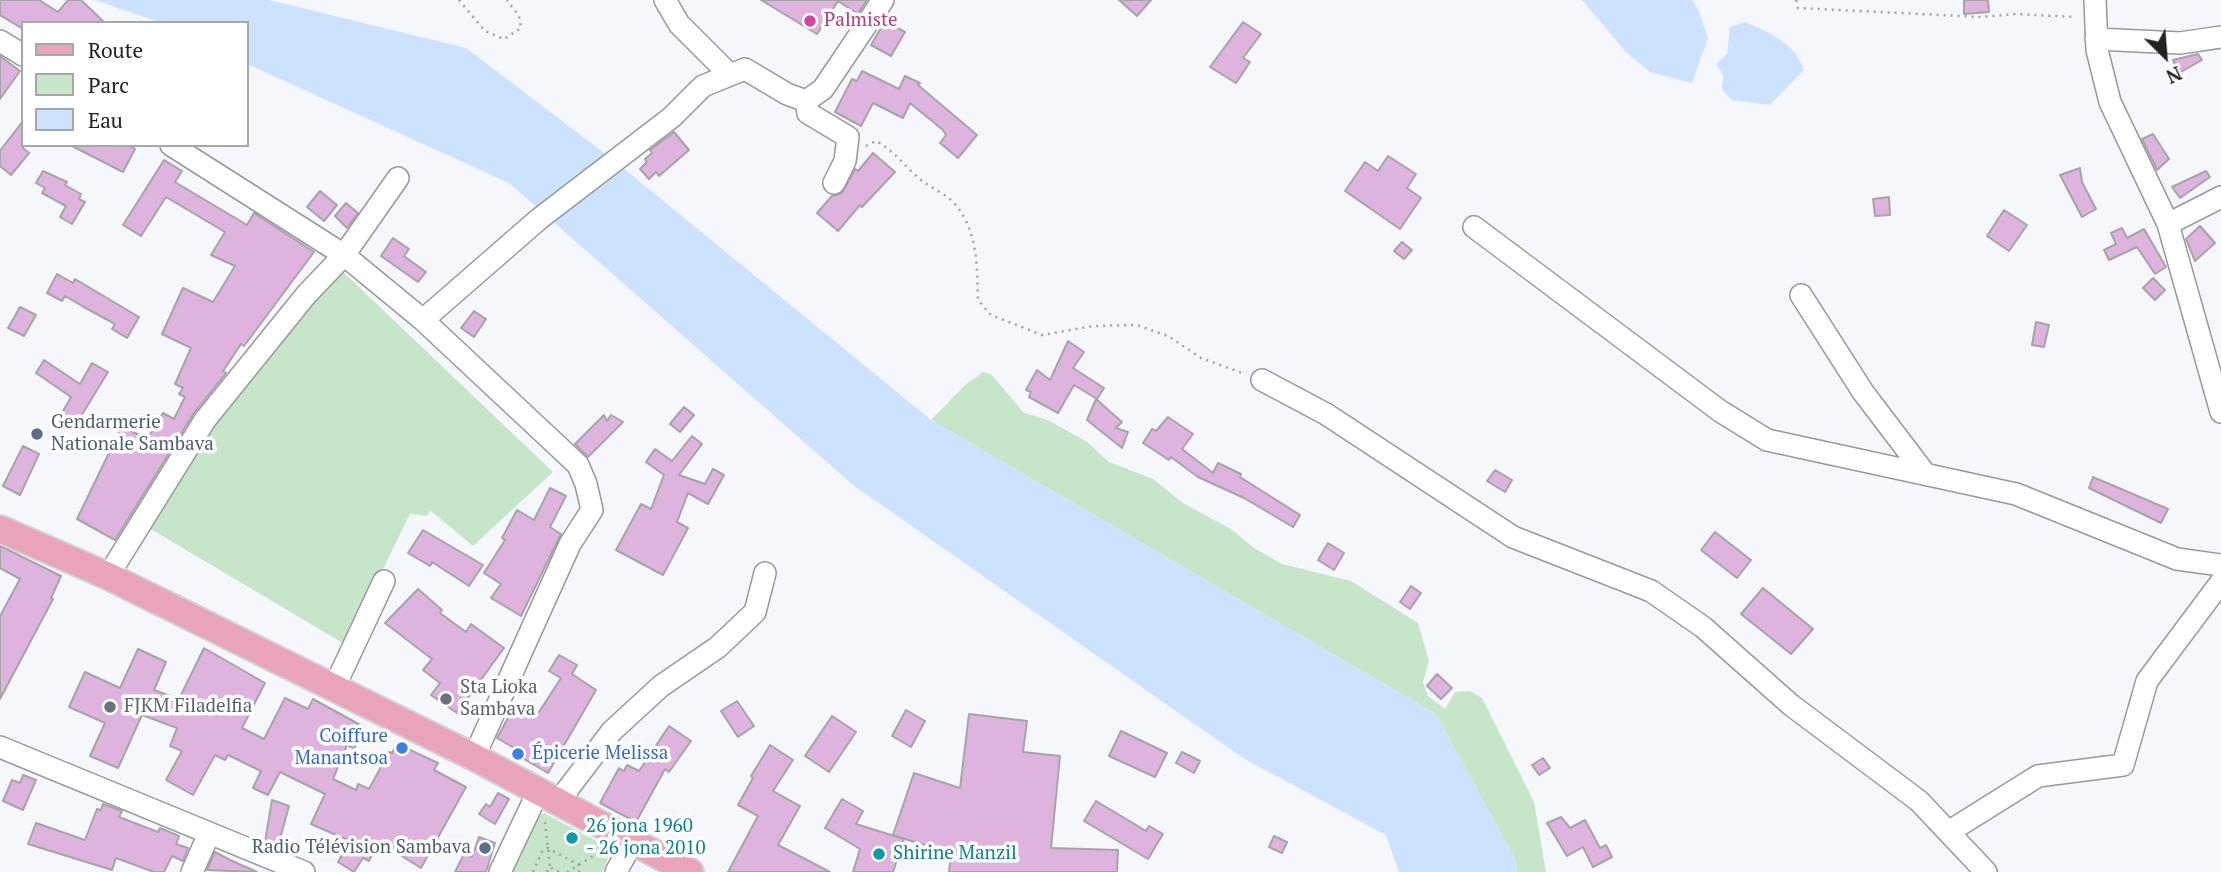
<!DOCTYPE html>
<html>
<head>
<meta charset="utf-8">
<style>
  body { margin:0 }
  #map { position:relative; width:2221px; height:872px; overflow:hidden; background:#f5f7fc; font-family:"PT Serif",serif }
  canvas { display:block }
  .legend { position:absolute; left:21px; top:21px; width:228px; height:126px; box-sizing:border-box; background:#fff; border:2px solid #a6a7a7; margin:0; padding:9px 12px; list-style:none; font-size:21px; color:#212223 }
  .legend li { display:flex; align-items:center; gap:14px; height:35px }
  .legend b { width:35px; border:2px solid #a6a7a7 }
  .north { position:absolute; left:2130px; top:21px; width:70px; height:70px; -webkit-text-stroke:5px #fff; paint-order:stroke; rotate:155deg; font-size:19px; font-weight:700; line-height:28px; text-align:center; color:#212223 }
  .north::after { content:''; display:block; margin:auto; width:24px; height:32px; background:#212223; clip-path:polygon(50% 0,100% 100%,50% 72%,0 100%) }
</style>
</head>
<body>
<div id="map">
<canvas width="2221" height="872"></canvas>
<ul class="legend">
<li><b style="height:9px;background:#e9a4bc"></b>Route</li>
<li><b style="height:19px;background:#c7e5c9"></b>Parc</li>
<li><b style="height:19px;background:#cce2fd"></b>Eau</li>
</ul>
<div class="north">N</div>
</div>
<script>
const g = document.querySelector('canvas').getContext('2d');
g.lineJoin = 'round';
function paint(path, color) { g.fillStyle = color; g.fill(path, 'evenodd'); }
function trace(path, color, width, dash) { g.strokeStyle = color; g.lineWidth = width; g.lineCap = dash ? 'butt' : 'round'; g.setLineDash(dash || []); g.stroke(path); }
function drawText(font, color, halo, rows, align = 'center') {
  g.font = font + ' "PT Serif",serif'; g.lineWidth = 7; g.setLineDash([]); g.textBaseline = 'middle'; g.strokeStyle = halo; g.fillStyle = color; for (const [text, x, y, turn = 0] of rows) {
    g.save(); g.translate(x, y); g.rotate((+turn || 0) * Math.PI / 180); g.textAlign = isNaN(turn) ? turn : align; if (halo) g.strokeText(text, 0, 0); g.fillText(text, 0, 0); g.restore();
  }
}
paint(new Path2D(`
  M338 267 553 472 473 546 431 511 426 516 410 514 346 645 144 525 194 446Z
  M983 372 991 374 1024 413 1048 420 1087 442 1109 462 1153 479 1183 503 1231 529 1254 548 1282 564 1351 581 1418 623 1429 661 1423 682 1428 696 1445 709 1455 692 1470 691 1482 698 1534 802 1546 872H1517L1514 857 1436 714 931 420 965 385Z
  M544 813 608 847V859L602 872H509L532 820Z`), '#c7e5c9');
paint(new Path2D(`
  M95 0H269L466 48 612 159 931 420 1436 714 1514 857 1517 872H1399L1386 835 1243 758 853 485 509 183 247 64V23H161Z
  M1582 0H1692C1700 10 1703 25 1708 38L1692 83 1650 72 1627 53Z
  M1745 22C1770 33 1794 42 1804 70L1770 105 1732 100 1722 90 1723 75 1716 64 1727 54 1730 27Z`), '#cce2fd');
const building = new Path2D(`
  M0 0H39L58 12 68 0H81L105 23H23V29L0 15Z
  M761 0H867L858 14 838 1 817 34Z
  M1119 0H1151L1137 16Z
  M1964 0H1988L1989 12 1964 14Z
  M885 21 905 32 891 56 871 45Z
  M1243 22 1261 34 1243 58 1250 62 1236 83 1210 67Z
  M2198 54 2202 60 2179 73 2173 60Z
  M0 56 20 71 0 99Z
  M862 71 899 89 905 76 920 83 918 85 977 135 958 158 940 143 946 135 943 130 910 103 903 118 873 103 861 126 835 112 852 79 857 81Z
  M23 121V148L29 153 11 175 0 166V151Z
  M674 132 689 150 659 176 656 172 649 179 640 169 647 162 645 159 652 153 650 150Z
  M2153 134 2169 159 2157 170 2142 139Z
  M70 145H128L135 149 123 172Z
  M873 153 895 172 862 207 860 205 838 231 817 213 832 196 842 193 855 169 858 171Z
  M1388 156 1416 174 1407 188 1421 198 1400 229 1345 191 1365 162 1378 171Z
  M164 160 182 171 175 182 247 225 254 213 314 252 244 346 241 344 223 371 226 373 194 413 115 540 77 519 122 426 147 439 163 413 174 419 185 397 179 394 183 388 175 384 191 348 162 334 183 288 213 302 235 266 211 255 225 232 166 197 141 236 123 225Z
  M2080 168 2082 182 2096 209 2082 217 2060 175Z
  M43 171 67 182 65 185 81 194 79 199 85 202 72 224 60 217 66 206 42 193 45 188 36 183Z
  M2206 171 2210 177 2180 198 2172 187Z
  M320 191 337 205 324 221 307 207Z
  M1889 197 1890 215 1875 216 1873 199Z
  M346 203 358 213 347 228 335 216Z
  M2004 210 2027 225 2009 251 1987 236Z
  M2200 226 2215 243 2195 261 2186 239Z
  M2122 228 2127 238 2144 229 2166 267 2155 274 2137 247 2109 260 2104 250 2116 244 2111 233Z
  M393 238 409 249 404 256 426 272 418 282 381 256Z
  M1402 242 1412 250 1404 259 1394 251Z
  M57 274 73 283 75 279 139 317 127 338 112 329 115 324 82 306 65 296 62 301 47 293Z
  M2153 278 2165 290 2155 300 2143 288Z
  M20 307 36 315 24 336 8 328Z
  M474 311 486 319 474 337 461 328Z
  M2036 322 2049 325 2044 347 2032 345Z
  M1068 341 1084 352 1073 368 1104 388 1097 399 1074 385 1058 413 1029 397 1031 392 1026 390 1037 370 1050 380Z
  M44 360 80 384 92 363 108 372 78 421 62 413 71 397 36 373Z
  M1096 399 1122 422 1116 428 1128 432 1122 448 1087 420Z
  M684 407 694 415 680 432 670 424Z
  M604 415 607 421 611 415 623 422 588 457 575 444Z
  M1168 417 1193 434 1182 449 1213 473 1218 463 1241 474 1240 477 1300 515 1293 527 1244 498 1198 477 1171 457 1169 460 1143 443 1152 429 1156 431Z
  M692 436 702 444 679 475 705 484 713 469 724 475 708 504 688 493 677 522 688 528 663 575 616 550 641 504 651 509 664 475 646 462 655 449 672 461Z
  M23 446 39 454 20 495 3 486Z
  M1495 470 1512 480 1505 492 1487 481Z
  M2093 477 2168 509 2161 523 2089 488Z
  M550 488 566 496 550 527 561 534 521 616 491 598 501 584 484 573 505 540 502 538 517 510 534 520Z
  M423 530 483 565 469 586 432 562 430 566 408 553Z
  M1715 532 1751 560 1737 578 1701 550Z
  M1328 543 1344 553 1334 570 1318 560Z
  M0 546 61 576 51 598 53 599 0 699V616L20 579 0 568Z
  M1411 586 1421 593 1410 609 1400 602Z
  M1763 588 1813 629 1791 654 1741 614Z
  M418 589 442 610 440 613 466 632 471 624 504 648 457 713 431 695 440 683 423 670 432 659 385 623Z
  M204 648 265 683 242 728 264 739 285 698 308 709 313 699 364 727 354 749 347 745 333 779 356 790 358 784 369 789 389 752 392 753 397 744 438 763 434 770 466 787 421 868 379 842 369 861 363 858 354 872 338 862 350 841 311 824 325 794 280 772 268 795 253 788 261 771 228 755 225 760 215 755 193 795 166 780 182 751 170 746 177 728 142 715 118 768 90 756 105 723 69 707 85 672 120 688 138 649 166 662 154 690 179 699Z
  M559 655 577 665 572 674 596 690 548 773 524 759 526 755 497 738 516 703 537 715 561 678 549 671Z
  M1437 674 1452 688 1441 699 1427 686Z
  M737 701 754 726 738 737 721 711Z
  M906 710 925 721 911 747 892 736Z
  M969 714 1027 721 1023 752 1060 756 1051 848 1118 850 1117 872H949L951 854 893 835 914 773 960 788Z
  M832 716 856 732 829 772 805 756Z
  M669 726 691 741 669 772 665 769 636 822 600 803 619 768 624 771 627 765 639 771Z
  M1121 731 1167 753 1155 777 1109 756Z
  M770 745 793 760 773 791 800 806 778 845 830 872H728L758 816 738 805 753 778 751 776Z
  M1182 752 1200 761 1194 773 1176 763Z
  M1543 758 1550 768 1539 775 1532 765Z
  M23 775 36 780 23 810 3 801 12 780 20 783Z
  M498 793 509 799 495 824 479 814 486 804 490 807Z
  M842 799 863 811 856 824 904 839 893 872H853L860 849 825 828Z
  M272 800 289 806 278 846 265 842Z
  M1096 801 1146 831 1149 826 1163 834 1148 859 1084 821Z
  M103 804 122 811 119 817 158 832 160 828 179 836 176 844 188 848 183 861 172 856 164 872H154L116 858 112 870 28 844 36 823 85 840 97 809 101 810Z
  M1561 817 1570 828 1585 820 1600 848 1606 845 1612 857 1593 867 1583 847 1567 856 1547 823Z
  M1274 836 1287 842 1282 853 1269 847Z
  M479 837 495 843 486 872H455L464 854 472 857Z
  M215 852 230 860 257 872 207 870Z`);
paint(building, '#deb4de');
trace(building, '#a7a4a7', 2);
const minor = new Path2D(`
  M665 0 679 24 728 73
  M2095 0 2097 50 2110 102 2168 224 2221 412
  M2096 39 2180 43 2221 37
  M0 41 23 55
  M806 101 808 113 848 137 845 161 834 183
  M171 145 344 255 423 320 539 219 672 117 703 86 745 69 787 94 806 101 823 89 883 0
  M2168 224 2221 197
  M1474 227 1720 411 1767 440 2016 494 2177 559 2221 565
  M1801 295 1863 392 1923 471
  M423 320 578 465 586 484 592 510 570 544 474 757
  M1262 380 1326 414 1513 537 1651 591 1703 627 1791 705 1919 801 1986 872
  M108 576 205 420 306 295 344 255 398 178
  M333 690 384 581
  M0 747 304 872
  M558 802 612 731 661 686 718 647 755 612 765 573
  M1950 831 2038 776 2123 765 2147 681 2221 582
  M192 872 209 834
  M500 872 538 792
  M616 872 633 841`);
const major = new Path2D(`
  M0 529 108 576 474 757 690 872`);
trace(minor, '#97999d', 24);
trace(major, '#d3d3d3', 30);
trace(new Path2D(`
  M459 0 485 31 504 39 521 28 519 16 507 0
  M1796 0 1798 8 1981 17 2015 14 2076 17
  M866 146 876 141C895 151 905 167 921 180 931 188 944 193 953 202 978 229 977 265 978 300L991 315 1042 335 1093 326 1137 325 1168 336 1201 358 1245 374
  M545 822 550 867
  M533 872 542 852 548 848 579 865V872
  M547 872 550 867 559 872
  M567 872 603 850`), '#a0a2a5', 2.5, [2, 5]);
trace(minor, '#fff', 21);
trace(major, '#e9a4bc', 26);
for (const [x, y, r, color] of [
  [810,21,7,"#d1479c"],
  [37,434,7,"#5c6f8a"],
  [446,699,7,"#6b7280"],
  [110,707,7,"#6b7280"],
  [402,748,7,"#3f7fe0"],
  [518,754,7,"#3f7fe0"],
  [572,838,7,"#0f9aa8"],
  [485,848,7,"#5c6f8a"],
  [879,854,7,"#0f9aa8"]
]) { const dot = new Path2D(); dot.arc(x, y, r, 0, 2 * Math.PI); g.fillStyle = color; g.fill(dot); trace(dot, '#fff', 2.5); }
drawText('19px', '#b23c85', '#fff', [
  ["Palmiste",824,21]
], 'left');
drawText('19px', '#4e5e75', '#fff', [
  ["Gendarmerie",51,423],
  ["Nationale Sambava",51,445],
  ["Radio Télévision Sambava",471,848,"right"]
], 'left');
drawText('19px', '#5b616d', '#fff', [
  ["Sta Lioka",460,688],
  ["Sambava",460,710],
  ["FJKM Filadelfia",124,707]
], 'left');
drawText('19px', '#366cbe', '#fff', [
  ["Coiffure",388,737],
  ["Manantsoa",388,759],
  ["Épicerie Melissa",532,754,"left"]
], 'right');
drawText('19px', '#0d838f', '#fff', [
  ["26 jona 1960",586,827],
  ["- 26 jona 2010",586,849],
  ["Shirine Manzil",893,854]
], 'left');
</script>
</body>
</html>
